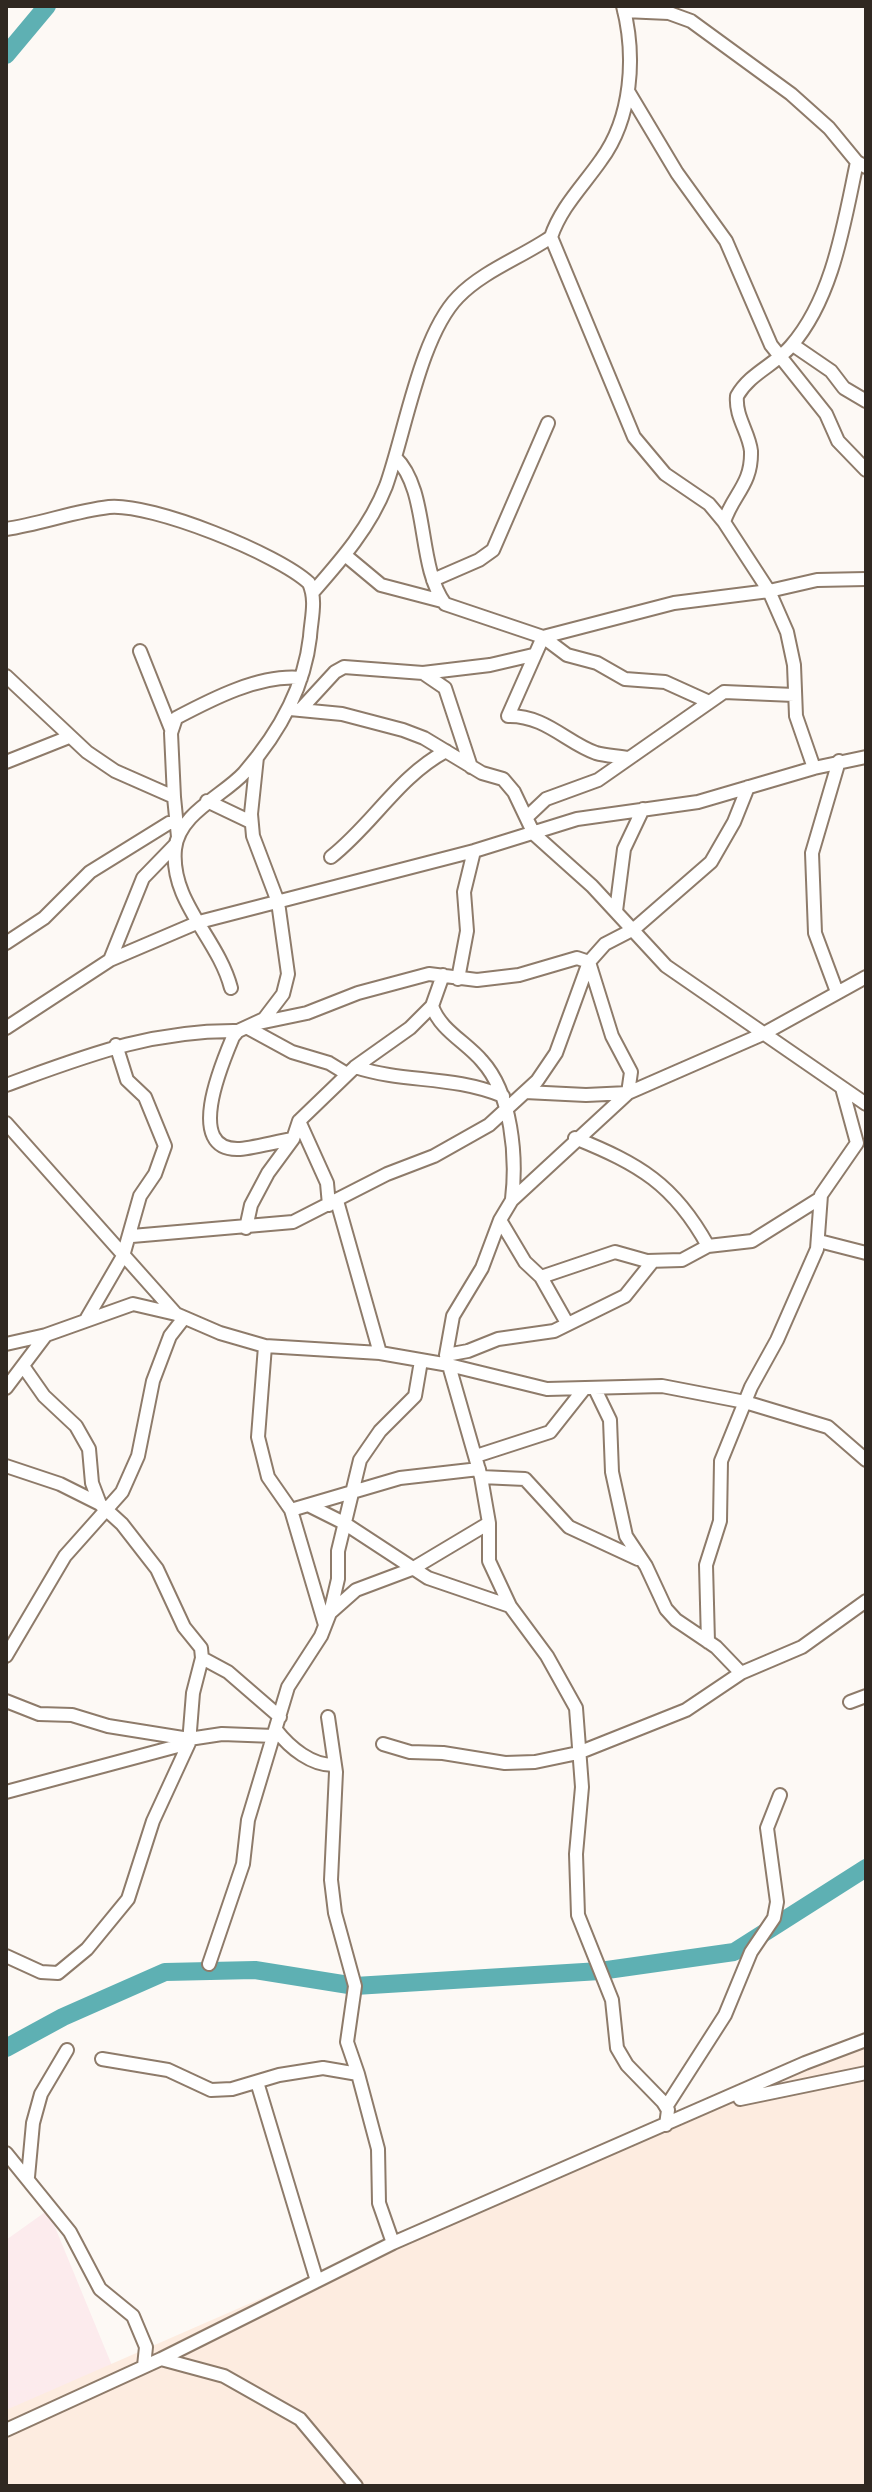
<!DOCTYPE html>
<html>
<head>
<meta charset="utf-8">
<style>
  body { margin:0 }
  #map { position:relative; width:872px; height:2492px; overflow:hidden; background:#fdf9f5; font-family:Karla,sans-serif }
  canvas { display:block }
  .frame { position:absolute; inset:0; border:8px solid #302821; pointer-events:none }
</style>
</head>
<body>
<div id="map">
<canvas width="872" height="2492"></canvas>
<div class="frame"></div>
</div>
<script>
const g = document.querySelector('canvas').getContext('2d');
g.lineJoin = 'round';
function paint(path, color) { g.fillStyle = color; g.fill(path, 'evenodd'); }
function trace(path, color, width, dash) { g.strokeStyle = color; g.lineWidth = width; g.lineCap = dash ? 'butt' : 'round'; g.setLineDash(dash || []); g.stroke(path); }
paint(new Path2D(`
  M48 2210 113 2368 6 2416V2240Z`), '#fcebed');
paint(new Path2D(`
  M866 2034V2486H6V2410Z`), '#fdece0');
trace(new Path2D(`
  M6 55 47 6
  M6 2048 63 2017 165 1972 255 1970 355 1986 600 1971 734 1952 866 1868`), '#5eb0b3', 18);
const minor = new Path2D(`
  M623 6C636 56 632 118 601 160 583 186 561 207 551 237L634 437 665 474 709 504 724 522 769 591 787 632 794 665 796 716 814 768
  M624 11 669 13 691 21 791 94 829 128 857 162 866 167
  M628 91 677 173 726 241 771 345 826 414 838 441 866 470
  M793 345 831 371 844 388 866 401
  M395 457C430 491 416 564 445 604L543 637 567 655 597 663 625 679 665 682 707 701
  M724 522C733 494 752 485 751 451 749 432 735 417 737 396 750 373 775 365 791 346 833 298 844 223 857 162
  M6 529C40 524 75 511 109 507 152 503 278 554 309 583 317 601 311 619 310 637 304 690 278 734 244 773 223 796 179 813 175 849 170 902 218 938 231 988
  M345 555 381 585 442 601
  M433 580 479 560 493 550 548 423
  M313 592C342 559 370 527 386 486 405 433 420 336 458 297 483 271 522 257 551 237
  M140 651 171 729
  M423 673 490 665 533 655
  M6 676 87 752 115 771 174 797 178 837
  M290 709 342 714 403 730 424 738 482 773 503 779 514 792 534 834 592 886 666 966 866 1104
  M301 709 335 672 344 667 423 673 445 688 471 767
  M257 757 251 814 253 836 278 902 288 974 283 994 264 1019 238 1031 233 1037C223 1061 184 1150 238 1149 249 1149 279 1141 293 1139
  M628 758C618 756 606 756 596 753 567 743 545 715 508 716L543 637 674 603 769 591 817 580 866 579
  M6 762 69 737
  M174 797 171 733 176 718C212 699 260 674 301 678
  M207 801 251 822
  M527 817 546 799 598 780 724 692 794 695
  M331 857C373 824 398 777 446 751
  M616 911 624 849 643 809
  M6 943 44 918 90 872 169 823 177 822
  M110 960 143 878 175 845
  M458 979 467 931 464 892 474 851
  M837 992 815 933 812 853 839 761
  M432 1006C440 1030 466 1042 482 1061 512 1094 517 1157 512 1199
  M259 1023 307 1013 358 993 429 974 477 980 519 975 577 958 589 962 612 1036 631 1072 628 1093 512 1200 500 1220 482 1268 453 1316 446 1355 481 1477 489 1523V1561L510 1606 547 1656 576 1708 582 1787 576 1854 578 1915 612 2000 617 2048 627 2065 663 2102 668 2110 666 2125
  M6 1028 110 960 199 922 474 851 577 819 698 802 814 768 866 757
  M248 1028 292 1052 329 1063 347 1074
  M355 1067C405 1083 451 1075 503 1096
  M6 1085C86 1056 150 1030 238 1031
  M525 1092 586 1095 628 1093 763 1034 866 977
  M299 1121 327 1183 329 1205
  M6 1123 176 1314
  M575 1138C639 1164 674 1184 708 1246
  M337 1201 380 1353
  M500 1220 525 1262 541 1277 567 1323
  M246 1228 251 1205 268 1173 293 1139 299 1121 355 1067 410 1028 432 1006 443 975
  M132 1236 293 1222 387 1174 434 1156 489 1125 537 1081 556 1053 589 962 605 944 634 929 711 862 734 822 748 787
  M819 1241 866 1253
  M541 1277 615 1252 647 1261 682 1260 708 1246 752 1241 819 1199
  M87 1318 123 1256 140 1196 155 1174 165 1146 145 1097 127 1080 116 1045
  M6 1344 46 1335
  M265 1346 258 1437 268 1477 291 1510 325 1625
  M446 1355 468 1351 498 1339 554 1331 625 1296 653 1261
  M23 1366 44 1396 76 1426 89 1449 92 1483 100 1504 122 1524 157 1569 184 1627 201 1648 202 1658 228 1672 280 1717
  M6 1388 46 1335 133 1304 176 1314 220 1333 265 1346 380 1353 449 1365 547 1389 662 1386 745 1402 828 1427 866 1460
  M595 1389 610 1420 612 1472 626 1536 646 1566 666 1609 676 1620 716 1647 741 1673
  M476 1456 550 1432 584 1389
  M6 1466 60 1484 100 1504
  M481 1477 525 1479 569 1527 638 1559
  M310 1506 344 1523 428 1578 510 1606
  M291 1510 400 1478 479 1469
  M330 1613 356 1590 412 1569 489 1523
  M708 1642 706 1565 720 1521 721 1461 751 1387 777 1340 817 1249 821 1195 857 1143 842 1088
  M6 1656 65 1556 122 1492 138 1456 153 1381 170 1336 184 1318
  M6 1701 39 1714 72 1715 108 1726 189 1739 222 1734 274 1736
  M850 1702 866 1696
  M328 1717 336 1772 331 1880 335 1913 355 1986 347 2042 358 2074
  M276 1730C290 1748 312 1766 335 1765
  M383 1744 410 1752 443 1753 505 1763 535 1762 578 1753 686 1710 741 1673 802 1647 866 1601
  M6 1792 189 1743
  M6 1956 41 1972 58 1973 87 1949 128 1899 153 1821 189 1743 193 1693 202 1658
  M209 1964 243 1864 248 1820 288 1687 321 1636 330 1613 338 1579V1551L360 1460 380 1431 415 1396 421 1361
  M102 2059 168 2070 211 2090 232 2089 279 2075 323 2068 358 2074 378 2149 379 2203 393 2243
  M257 2082 317 2281
  M740 2099 866 2073
  M666 2107 725 2015 751 1952 774 1918 777 1902 767 1828 780 1795
  M6 2153 70 2232 100 2289 133 2316 146 2347 144 2366
  M28 2177 33 2123 41 2094 67 2050
  M161 2359 224 2376 300 2419 356 2486
  M6 2430 161 2359 393 2243 805 2063 866 2040`);
trace(minor, '#8e7b6a', 16);
trace(minor, '#fff', 12);
</script>
</body>
</html>
